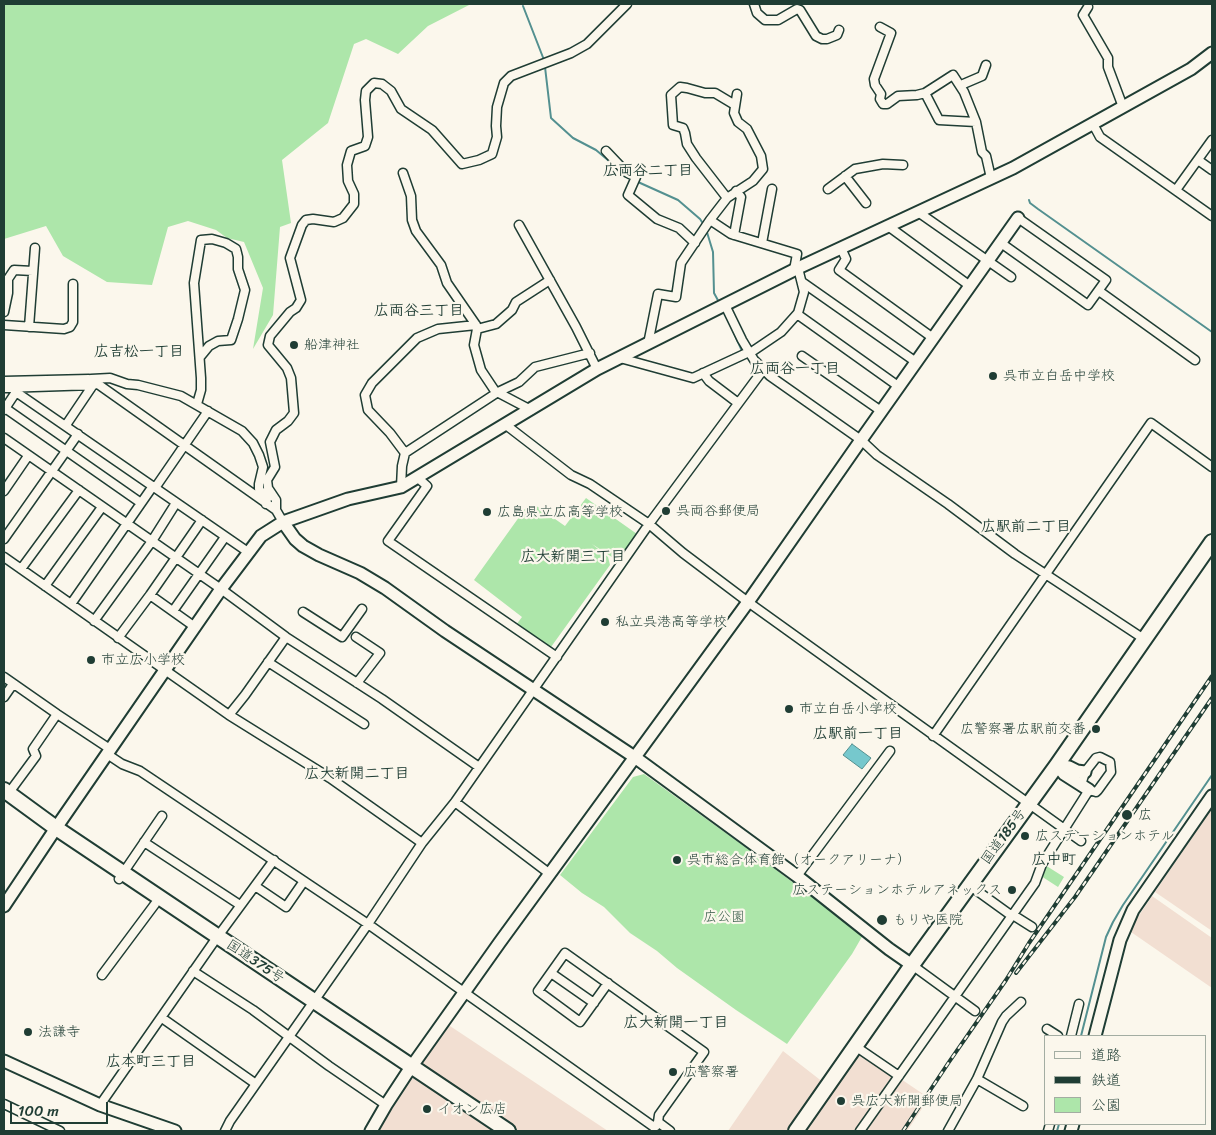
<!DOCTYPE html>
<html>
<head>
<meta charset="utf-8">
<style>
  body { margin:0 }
  #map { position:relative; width:1216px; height:1135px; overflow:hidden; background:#fbf7ec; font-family:Sriracha,"Klee One",sans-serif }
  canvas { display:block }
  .frame { position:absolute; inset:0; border:5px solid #1f3d34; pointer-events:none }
  .legend { position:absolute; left:1044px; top:1035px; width:162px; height:90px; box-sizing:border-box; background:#fbf7ec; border:1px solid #a3ada2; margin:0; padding:6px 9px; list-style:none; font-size:15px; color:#1f3d34 }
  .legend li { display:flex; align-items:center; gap:10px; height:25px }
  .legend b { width:25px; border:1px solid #a3ada2 }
  .scale { position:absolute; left:10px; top:1102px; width:98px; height:22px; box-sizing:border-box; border:2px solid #1f3d34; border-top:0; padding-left:6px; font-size:15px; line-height:18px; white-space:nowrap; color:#1f3d34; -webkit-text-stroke:4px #fbf7ec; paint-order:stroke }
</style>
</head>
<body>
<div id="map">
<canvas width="1216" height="1135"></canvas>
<div class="frame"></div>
<ul class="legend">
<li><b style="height:6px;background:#fbf7ec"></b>道路</li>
<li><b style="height:6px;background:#1f3d34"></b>鉄道</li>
<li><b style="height:14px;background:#ade6aa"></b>公園</li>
</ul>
<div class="scale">100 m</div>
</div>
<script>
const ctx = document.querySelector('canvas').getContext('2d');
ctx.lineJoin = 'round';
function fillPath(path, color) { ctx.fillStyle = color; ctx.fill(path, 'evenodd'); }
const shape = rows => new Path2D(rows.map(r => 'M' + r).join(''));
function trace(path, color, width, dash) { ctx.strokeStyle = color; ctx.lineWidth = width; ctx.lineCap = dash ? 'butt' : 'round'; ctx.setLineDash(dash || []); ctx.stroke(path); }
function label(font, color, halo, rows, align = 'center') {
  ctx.font = font + ' Sriracha,"Klee One",sans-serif'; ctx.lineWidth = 4.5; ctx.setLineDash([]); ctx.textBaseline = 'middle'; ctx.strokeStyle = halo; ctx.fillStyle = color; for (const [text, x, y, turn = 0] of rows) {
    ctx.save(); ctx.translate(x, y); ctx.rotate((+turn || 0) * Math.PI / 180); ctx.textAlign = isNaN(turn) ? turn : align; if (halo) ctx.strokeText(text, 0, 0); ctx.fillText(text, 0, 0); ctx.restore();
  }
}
fillPath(shape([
  [1212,808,1212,931,1155,892],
  [1152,896,1212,938,1212,988,1131,932,1136,920],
  [447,1024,608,1131,369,1131],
  [855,1048,929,1098,907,1131,728,1131,783,1051,828,1086]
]), '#f2dfd2');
fillPath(shape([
  [4,4,471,4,428,26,398,54,366,39,354,44,328,123,282,160,291,223,280,227,273,315,253,349,263,288,244,242,227,238,216,230,188,221,168,227,152,285,107,282,63,256,46,226,4,239],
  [586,498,637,534,618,561,592,544,608,557,610,565,551,647,516,625,522,617,474,580,527,506,531,509,535,505,565,526],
  [644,774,759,857,863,935,852,954,787,1044,736,1010,677,968,657,951,630,933,604,907,582,893,560,875,633,777],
  [1045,865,1064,877,1058,887,1041,876]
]), '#ade6aa');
const water = shape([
  [852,744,871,758,862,769,843,755,852,744]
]);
fillPath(water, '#76c8cd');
trace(water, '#539090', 1);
trace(shape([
  [523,6,544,60],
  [545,67,551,118,573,138,596,150,615,166],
  [638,182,678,200,700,219,704,225],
  [1029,200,1030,203,1038,209,1212,332],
  [706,229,713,252,714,293,720,304],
  [726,315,742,351],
  [1081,1036,1106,937,1113,922,1123,905,1212,775],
  [1057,1131,1059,1124]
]), '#539090', 2);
const street = shape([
  [754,4,757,13,765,20,778,20,797,9,800,10,816,36,822,39,827,39,837,35,839,30],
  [1088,7,1083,15,1108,58,1108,67,1123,107],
  [880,27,891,33,874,79,875,85,881,94,880,99,883,104,887,104,898,96,917,95,925,93,953,75,964,92,976,122,982,152,986,156,991,178],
  [961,85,982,76,986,65],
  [925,93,939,120,976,122],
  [1093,124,1100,137,1212,216],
  [606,151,626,172,636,177,628,195,657,219,679,228,695,243],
  [1198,160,1212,170],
  [403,173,411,196,412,220,416,231,441,265,447,283,476,325,477,329,474,345,481,370,495,391,531,410],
  [845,176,866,203],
  [828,189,855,169,883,164,903,165],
  [1176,190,1212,140],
  [727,198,696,158,687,144,685,133,683,128,673,125,671,95,680,87,687,88,705,93,715,93,735,105],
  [918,212,1011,277],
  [710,220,731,234,797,254,794,270],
  [519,225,576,327,597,369],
  [888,226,970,286],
  [734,235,741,197,736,191],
  [762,243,772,189],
  [1001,243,1088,305,1106,280,1018,218],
  [841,248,846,259,839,270,933,338],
  [802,282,916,362],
  [1099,291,1195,360],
  [725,305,742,340,754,360,770,376,861,440,877,455,948,504,1015,554,1144,639],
  [4,312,8,293,8,279,14,270,33,271],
  [797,314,898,386],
  [4,325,64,329,70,327,73,322,73,284],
  [29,327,35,248],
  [477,329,496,324,512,310,516,302,550,280],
  [648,344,658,294,676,297,681,263,710,220,727,198,753,181,763,169,761,156,747,129,738,122,734,113,737,94],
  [750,353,781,332,798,313,804,292,798,268],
  [802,356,881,411],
  [620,358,693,378,749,352],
  [703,373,709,381,738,403],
  [91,379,110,378,127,384,138,385,181,396,242,431,253,443,259,455,263,467,259,484,259,489,267,499,266,504],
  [4,381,89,379,95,382,276,510,283,522],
  [4,388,94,385],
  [16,392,248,552],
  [197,404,201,390,201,378,194,283,201,240,212,239,226,243,236,249,238,257,238,269,245,290,238,319,231,340,218,341,209,346,200,357],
  [5,408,141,503],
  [4,410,18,389],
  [66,425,95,382],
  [506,425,571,475,590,484,649,524,683,553,748,602,1081,841],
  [4,438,221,589,286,637,382,699,479,767],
  [405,453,498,392,519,382,535,367,590,353],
  [418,478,427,486,388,541,557,657],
  [401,487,402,466,405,453,390,433,368,410,365,395,372,383,417,338,438,329,476,325],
  [155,488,208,411],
  [4,491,28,456],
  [276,510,276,500,268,488,267,480,275,467,270,442,276,430,288,421,294,413,291,378,287,368,268,345,270,336,290,312,296,308,301,300,290,258,302,225,306,220,313,219,334,222,343,218,354,204,354,194,348,181,347,165,351,151,365,146,368,137,365,100,366,91,374,83,382,84,391,91,401,109,432,130,462,164,479,160,492,154,497,137,496,126,497,107,504,83,511,76,571,53,587,44,627,4],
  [4,539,78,434],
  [4,557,229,715,330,778,422,843],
  [21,569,79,490],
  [45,586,102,507],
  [150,595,195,627],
  [71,604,153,486],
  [173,611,225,537],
  [303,612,342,637,362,609],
  [94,621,152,541,176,503],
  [356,637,380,653,357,683],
  [118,638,150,595,202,520],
  [268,662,364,724],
  [4,677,57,714,110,749],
  [4,697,13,684],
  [229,715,245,695,286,637],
  [933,736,1151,423,1212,467],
  [107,754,122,764,140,771,368,924,654,1127],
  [8,794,36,756,33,749,57,714],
  [455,802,550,874],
  [144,842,240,905],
  [797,876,890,751],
  [119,879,162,816],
  [969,885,1012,916],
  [255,886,286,907,304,881],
  [1013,915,1032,927],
  [912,965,975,1011],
  [193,971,253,1010,329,1066,386,1105],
  [551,973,594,1003],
  [102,975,155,904],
  [608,983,580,1022,538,991,565,953,704,1052,659,1115,658,1122],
  [162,1018,256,1084],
  [1047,1029,1058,1036],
  [1071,1036,1079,1004],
  [855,1046,899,1076],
  [977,1079,1023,1106],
  [4,1104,60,1131],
  [100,1105,213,943,274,860],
  [656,1126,658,1122,670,1131],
  [225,1131,230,1121,368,924,422,843,455,802,649,524,763,370],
  [860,1131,1035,883,1042,864,1089,790,1096,792,1098,790,1111,772,1110,762,1100,757,1096,758,1085,772,1081,785],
  [948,1131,977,1079,1002,1022,1006,1016,1021,1002],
  [1048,1131,1050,1124]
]);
const secondary = shape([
  [283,522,295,539,303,546,319,555,360,573,385,588,445,631,636,758,797,876,889,949,912,965],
  [1057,765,1064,774,1089,790],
  [1057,765,1069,767,1077,771,1085,772],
  [4,906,56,828,165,670,221,589,261,536,283,522,348,499,401,487,597,369,798,268,1013,168,1191,69,1212,53],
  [1095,1036,1120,940,1133,910,1212,796],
  [4,1061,100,1105,175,1131],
  [371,1131,386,1105,407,1073,500,942,748,602,861,440,1018,218],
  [1071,1131,1073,1124]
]);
const highway = shape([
  [4,790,56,828,508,1131],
  [796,1131,912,965,1057,765,1212,542]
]);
trace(street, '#1f3d34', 11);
trace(secondary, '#1f3d34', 15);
trace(highway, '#1f3d34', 18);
trace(street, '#fbf7ec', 8);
trace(secondary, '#fbf7ec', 11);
trace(highway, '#fbf7ec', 14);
const rail = shape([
  [1016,973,1075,897,1212,698],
  [903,1131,949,1062,1006,980,1029,943,1212,676]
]);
trace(rail, '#1f3d34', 4);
trace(rail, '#fbf7ec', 2, [5.5]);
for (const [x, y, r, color] of [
  [294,345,5,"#1f3d34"],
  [993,376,5,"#1f3d34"],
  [666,511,5,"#1f3d34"],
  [487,512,5,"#1f3d34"],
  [605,622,5,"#1f3d34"],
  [91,660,5,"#1f3d34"],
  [789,709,5,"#1f3d34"],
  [1096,729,5,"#1f3d34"],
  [1127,815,6,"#1f3d34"],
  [1025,836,5,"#1f3d34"],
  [677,860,5,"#1f3d34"],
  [1012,890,5,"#1f3d34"],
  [882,920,6,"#1f3d34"],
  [28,1032,5,"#1f3d34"],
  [673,1072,5,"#1f3d34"],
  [841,1101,5,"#1f3d34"],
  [427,1109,5,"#1f3d34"]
]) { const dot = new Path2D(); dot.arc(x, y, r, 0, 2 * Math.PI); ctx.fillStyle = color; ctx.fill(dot); trace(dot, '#fbf7ec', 2); }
label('14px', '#1f3d34', '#fbf7ec', [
  ["船津神社",304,345],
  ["呉市立白岳中学校",1003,376],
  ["呉両谷郵便局",676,511],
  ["広島県立広高等学校",497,512],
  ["私立呉港高等学校",615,622],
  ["市立広小学校",101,660],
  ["市立白岳小学校",799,709],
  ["広警察署広駅前交番",1086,729,"right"],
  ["広",1138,815],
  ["広ステーションホテル",1035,836],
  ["呉市総合体育館（オークアリーナ）",687,860],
  ["広ステーションホテルアネックス",1002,890,"right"],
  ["もりや医院",893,920],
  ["法謙寺",38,1032],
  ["広警察署",683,1072],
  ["呉広大新開郵便局",851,1101],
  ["イオン広店",437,1109]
], 'left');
label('14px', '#1f3d34', '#fbf7ec', [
  ["国道185号",1004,837,-54],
  ["国道375号",255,962,34]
]);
label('14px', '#3b5f4c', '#fbf7ec', [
  ["広公園",724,917]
]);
label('bold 15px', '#1f3d34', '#fbf7ec', [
  ["広両谷二丁目",648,171],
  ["広両谷三丁目",419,311],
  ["広吉松一丁目",139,352],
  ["広両谷一丁目",795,369],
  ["広駅前二丁目",1026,527],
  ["広大新開三丁目",573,557],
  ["広駅前一丁目",858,734],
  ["広大新開二丁目",357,774],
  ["広中町",1054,860],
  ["広大新開一丁目",676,1023],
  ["広本町三丁目",151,1062]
]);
</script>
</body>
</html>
